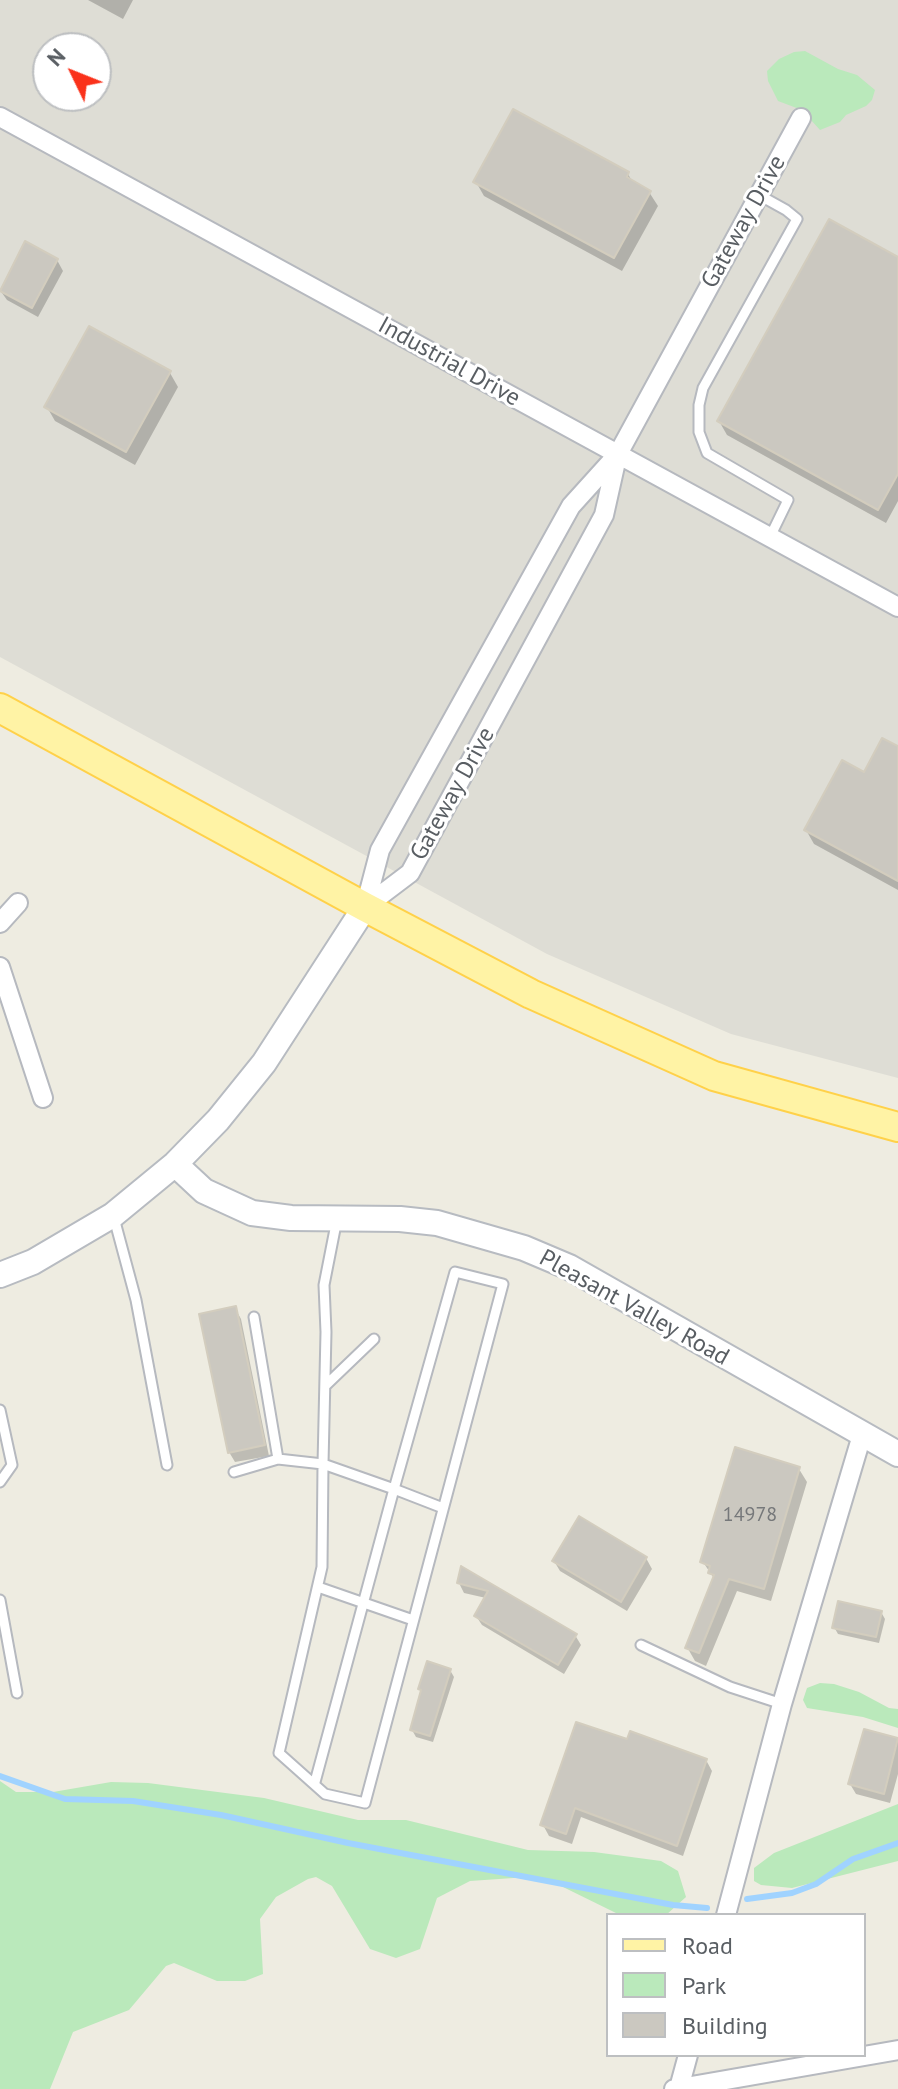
<!DOCTYPE html>
<html>
<head>
<meta charset="utf-8">
<style>
  body { margin:0 }
  #map { position:relative; width:898px; height:2089px; overflow:hidden; background:#eeece1; font-family:"PT Sans",sans-serif }
  canvas { display:block }
  .legend { position:absolute; left:606px; top:1913px; width:260px; height:144px; box-sizing:border-box; background:#fff; border:2px solid #bdbfc1; margin:0; padding:10px 14px; list-style:none; font-size:24px; color:#595e63 }
  .legend li { display:flex; align-items:center; gap:16px; height:40px }
  .legend b { width:40px; border:2px solid #bdbfc1 }
  .north { position:absolute; left:32px; top:32px; width:80px; height:80px; box-sizing:border-box; background:#fff; border:2px solid #bdbfc1; border-radius:50%; rotate:313deg; font-size:22px; font-weight:700; line-height:32px; text-align:center; color:#595e63 }
  .north::after { content:''; display:block; margin:auto; width:28px; height:36px; background:#fa321b; clip-path:polygon(50% 0,100% 100%,50% 72%,0 100%) }
</style>
</head>
<body>
<div id="map">
<canvas width="898" height="2089"></canvas>
<ul class="legend">
<li><b style="height:10px;background:#fff3a5"></b>Road</li>
<li><b style="height:22px;background:#bae9bb"></b>Park</li>
<li><b style="height:22px;background:#cbc8c0"></b>Building</li>
</ul>
<div class="north">N</div>
</div>
<script>
const ctx = document.querySelector('canvas').getContext('2d');
ctx.lineJoin = 'round';
function fillPath(path, color) { ctx.fillStyle = color; ctx.fill(path, 'evenodd'); }
const shape = rows => new Path2D(rows.map(r => 'M' + r).join(''));
function trace(path, color, width, dash) { ctx.strokeStyle = color; ctx.lineWidth = width; ctx.lineCap = dash ? 'butt' : 'round'; ctx.setLineDash(dash || []); ctx.stroke(path); }
function label(font, color, halo, rows, align = 'center') {
  ctx.font = font + ' "PT Sans",sans-serif'; ctx.lineWidth = 6; ctx.setLineDash([]); ctx.textBaseline = 'middle'; ctx.strokeStyle = halo; ctx.fillStyle = color; for (const [text, x, y, turn = 0] of rows) {
    ctx.save(); ctx.translate(x, y); ctx.rotate((+turn || 0) * Math.PI / 180); ctx.textAlign = isNaN(turn) ? turn : align; if (halo) ctx.strokeText(text, 0, 0); ctx.fillText(text, 0, 0); ctx.restore();
  }
}
fillPath(shape([
  [0,0,898,0,898,1078,731,1034,547,954,0,657],
  [48,48,96,48,96,96,48,96]
]), '#deddd5');
fillPath(shape([
  [805,51,838,69,857,75,875,90,872,100,866,106,846,115,840,122,820,130,802,110,778,101,768,81,767,71,779,59,794,52],
  [820,1683,834,1684,859,1692,889,1708,898,1709,898,1728,863,1717,807,1708,803,1700,807,1688],
  [0,1781,16,1792,53,1792,111,1782,148,1783,264,1798,358,1820,406,1820,528,1850,594,1852,661,1861,678,1871,686,1897,666,1915,627,1915,618,1914,561,1886,528,1877,470,1881,437,1898,420,1949,396,1958,370,1949,332,1886,316,1877,308,1879,276,1897,260,1919,263,1974,245,1981,217,1981,174,1963,166,1966,129,2010,73,2032,50,2089,0,2089],
  [898,1804,898,1861,792,1888,761,1885,754,1881,754,1868,774,1853]
]), '#bae9bb');
fillPath(shape([
  [88,0,133,0,123,19],
  [628,174,633,183,649,192,658,206,622,271,484,196,476,182],
  [26,243,57,260,63,271,38,317,7,300,0,290],
  [898,259,898,501,886,523,727,435,719,421],
  [170,373,178,387,135,465,55,421,47,407],
  [898,749,898,890,814,844,806,830,864,775],
  [235,1308,241,1319,269,1456,235,1462,229,1452],
  [799,1469,807,1482,771,1601,737,1591,706,1666,695,1661,687,1647,715,1580,703,1562],
  [646,1558,652,1569,627,1611,560,1571,554,1561],
  [462,1569,575,1635,581,1645,564,1674,482,1625,476,1616,486,1598,464,1593,459,1583],
  [881,1612,885,1619,879,1643,838,1634,834,1627],
  [450,1670,454,1677,433,1742,416,1737,412,1730,422,1694,420,1689],
  [865,1731,898,1740,898,1774,890,1803,856,1794,850,1784],
  [628,1742,706,1760,712,1771,683,1856,581,1817,572,1844,549,1836,543,1825]
]), '#0003');
trace(shape([
  [0,1776,65,1799,133,1801,221,1815,348,1843,673,1905,707,1908],
  [747,1899,792,1893,816,1884,853,1859,898,1843]
]), '#a0d3ff', 6);
const building = shape([
  [513,109,629,172,627,177,651,191,614,258,473,182,513,109],
  [829,219,898,257,898,474,878,510,717,421,829,219],
  [25,241,58,259,32,308,0,291,25,241],
  [89,326,171,371,126,452,44,407,89,326],
  [882,738,898,746,898,881,804,830,842,760,864,772,882,738],
  [236,1306,265,1445,228,1453,199,1314,236,1306],
  [735,1447,800,1467,764,1589,729,1579,699,1653,685,1648,714,1575,708,1573,710,1566,700,1562,735,1447],
  [579,1516,647,1557,621,1602,552,1561,579,1516],
  [461,1566,577,1634,558,1665,474,1616,488,1591,457,1583,461,1566],
  [838,1601,882,1611,876,1637,832,1628,838,1601],
  [427,1661,451,1669,430,1736,410,1730,421,1690,418,1689,427,1661],
  [576,1722,627,1739,630,1731,707,1759,677,1846,575,1808,566,1834,540,1825,576,1722],
  [864,1729,898,1738,884,1794,848,1784,864,1729]
]);
fillPath(building, '#cbc8c0');
trace(building, '#d3cdbe', 2);
const lane = shape([
  [759,195,786,210,797,219,703,388,699,405,699,432,707,453,788,500,770,537],
  [114,1218,136,1300,167,1465],
  [254,1317,278,1459],
  [325,1386,374,1339],
  [0,1410,12,1465,0,1482],
  [234,1472,278,1459,323,1464,394,1489,455,1272,503,1284,365,1803,325,1794,279,1753,322,1567,323,1464,326,1332,324,1285,337,1219],
  [318,1587,413,1620],
  [0,1600,17,1693],
  [641,1645,730,1687,782,1704],
  [315,1782,394,1489,443,1508]
]);
const street = shape([
  [0,117,898,607],
  [365,907,380,850,571,506,618,454,801,118],
  [365,907,410,873,604,515,617,457],
  [0,923,18,903],
  [0,967,43,1098],
  [726,1915,782,1704,862,1435],
  [679,2088,688,2055],
  [674,2089,898,2050]
]);
const secondary = shape([
  [175,1164,204,1191,252,1213,291,1218,400,1219,437,1223,524,1248,569,1267,898,1454],
  [0,1275,33,1262,113,1215,175,1164,218,1120,264,1063,365,907]
]);
const primary = shape([
  [0,708,365,907,531,994,714,1076,898,1127]
]);
trace(lane, '#b6b9bf', 13);
trace(street, '#b6b9bf', 22);
trace(secondary, '#b7bbc1', 28);
trace(primary, '#ffd149', 32);
trace(lane, '#fff', 9);
trace(street, '#fff', 18);
trace(secondary, '#fff', 24);
trace(primary, '#fff3a5', 28);
label('20px', '#76787a', null, [
  ["14978",750,1515]
]);
label('24px', '#595e63', '#fff', [
  ["Gateway Drive",744,222,-61],
  ["Industrial Drive",449,362,29],
  ["Gateway Drive",453,794,-61],
  ["Pleasant Valley Road",634,1308,29]
]);
</script>
</body>
</html>
